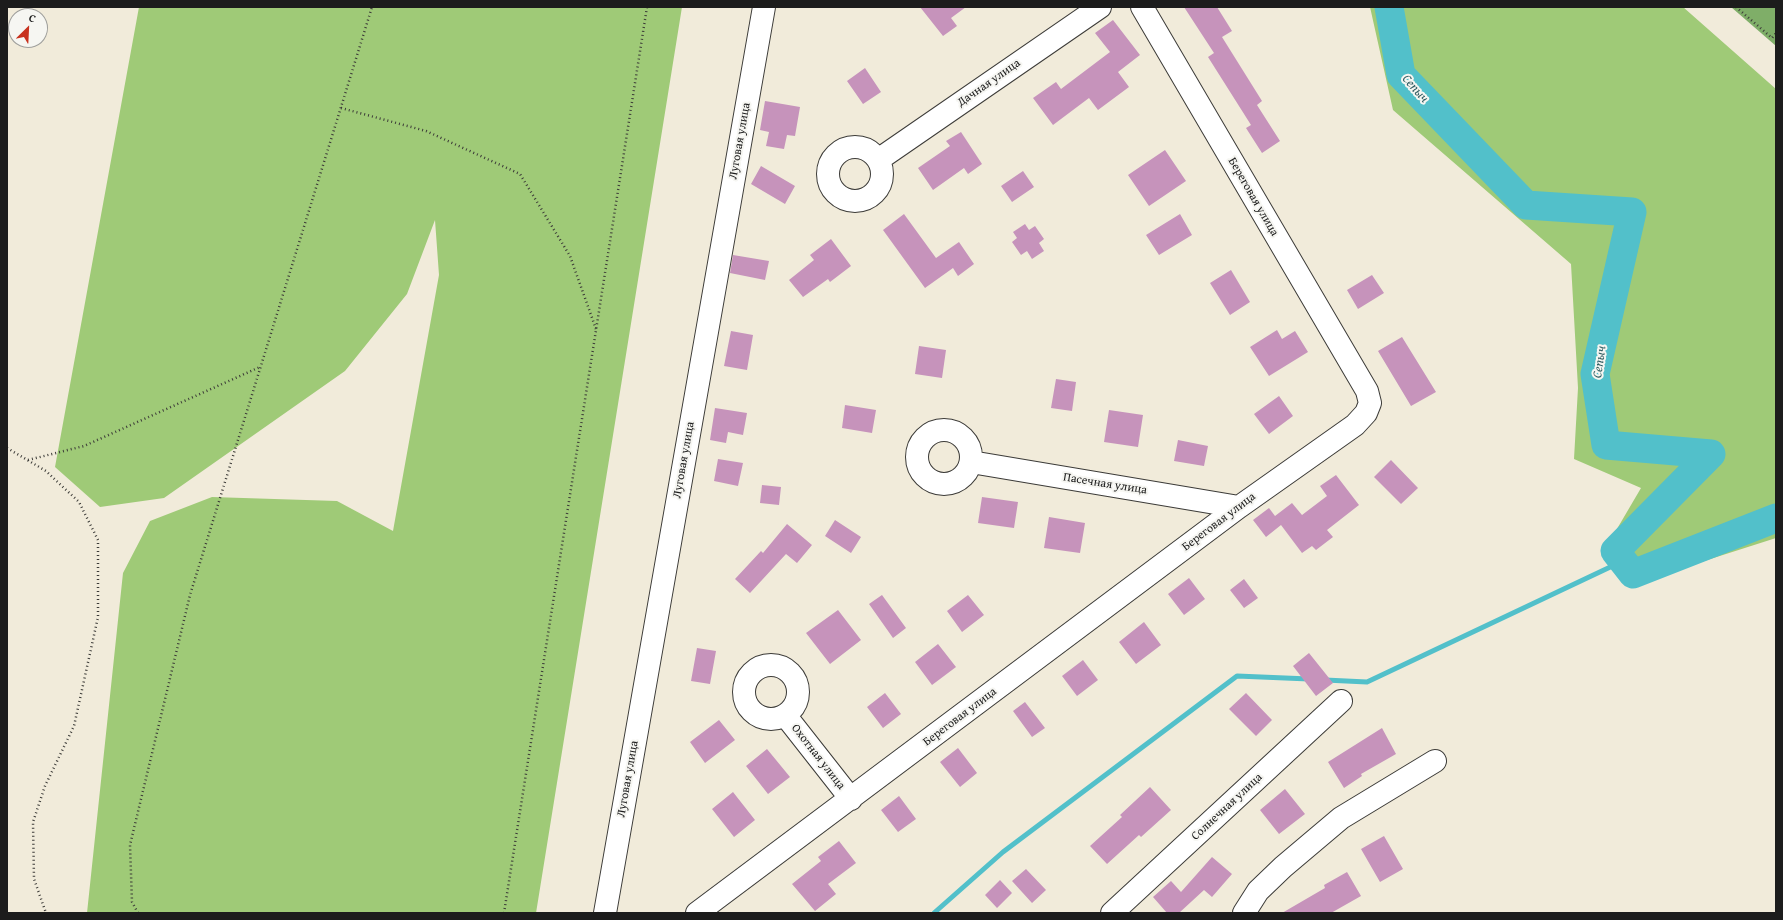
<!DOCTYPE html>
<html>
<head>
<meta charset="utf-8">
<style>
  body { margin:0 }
  #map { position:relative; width:1783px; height:920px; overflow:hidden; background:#f1ebda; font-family:"Gentium Book Plus",serif }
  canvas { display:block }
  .frame { position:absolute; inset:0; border:8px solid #1c1c1c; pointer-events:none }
  .north { position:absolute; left:8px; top:8px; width:40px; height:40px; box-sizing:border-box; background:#f6f6f2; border:1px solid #9f9f9c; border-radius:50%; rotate:24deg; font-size:11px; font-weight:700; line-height:16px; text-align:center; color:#1c1c1c }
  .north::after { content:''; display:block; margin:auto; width:14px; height:18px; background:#c8321e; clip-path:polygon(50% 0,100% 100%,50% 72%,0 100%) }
</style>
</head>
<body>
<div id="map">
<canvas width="1783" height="920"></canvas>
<div class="frame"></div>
<div class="north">С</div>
</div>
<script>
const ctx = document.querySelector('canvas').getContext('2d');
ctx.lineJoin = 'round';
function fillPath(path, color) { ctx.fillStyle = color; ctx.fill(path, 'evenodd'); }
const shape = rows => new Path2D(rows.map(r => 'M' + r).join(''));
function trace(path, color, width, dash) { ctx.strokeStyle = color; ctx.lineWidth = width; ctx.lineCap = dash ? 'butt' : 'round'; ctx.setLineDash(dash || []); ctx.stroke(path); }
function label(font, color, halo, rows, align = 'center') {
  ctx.font = font + ' "Gentium Book Plus",serif'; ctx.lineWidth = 4; ctx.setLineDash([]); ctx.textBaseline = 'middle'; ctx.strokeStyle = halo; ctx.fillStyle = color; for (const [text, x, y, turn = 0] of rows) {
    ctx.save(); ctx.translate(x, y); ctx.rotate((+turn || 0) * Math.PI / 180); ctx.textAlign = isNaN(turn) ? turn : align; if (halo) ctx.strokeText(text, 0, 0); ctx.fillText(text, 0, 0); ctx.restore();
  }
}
fillPath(shape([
  [139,7,682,7,536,913,87,913,123,573,150,521,212,497,337,501,393,531,439,275,435,220,407,294,345,371,164,498,100,507,55,467],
  [1370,7,1683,7,1776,89,1776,538,1626,586,1604,551,1641,488,1574,459,1578,388,1571,264,1393,110]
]), '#9fca77');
fillPath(shape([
  [1731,7,1776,7,1776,46]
]), '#7fae68');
trace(shape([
  [1325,680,1367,682,1623,561],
  [934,913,1003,852,1237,676,1309,679]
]), '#52c0ca', 5);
trace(shape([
  [1389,7,1401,75,1526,205,1632,212,1595,374,1606,445,1711,454,1615,551,1633,574,1776,518]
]), '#52c0ca', 29);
fillPath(shape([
  [920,7,966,7,951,18,957,26,943,36],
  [1184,7,1217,7,1232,31,1222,37,1262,101,1257,105,1280,141,1262,153,1246,128,1251,125,1208,57,1214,53],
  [1113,20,1140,55,1118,72,1129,87,1098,110,1089,98,1053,125,1033,98,1056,82,1061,89,1110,52,1095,33],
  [865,68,881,92,863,104,847,81],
  [765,101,800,107,795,136,787,135,784,149,766,146,769,132,760,130],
  [961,132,982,164,968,174,964,168,933,190,918,168,950,146,946,141],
  [1165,150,1186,181,1149,206,1128,175],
  [761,166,795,186,785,204,751,184],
  [1023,171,1034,187,1012,202,1001,186],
  [904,214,936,258,959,242,974,264,958,276,953,268,925,288,883,230],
  [1180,214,1192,235,1159,255,1146,235],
  [1025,224,1029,230,1035,226,1044,239,1039,243,1044,251,1032,259,1027,251,1021,255,1012,242,1017,238,1013,232],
  [831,239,851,266,830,282,828,279,803,297,789,280,814,260,810,255],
  [733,255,769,261,765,280,730,273],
  [1231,270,1250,302,1230,315,1210,283],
  [1372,275,1384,293,1358,309,1347,290],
  [1277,330,1282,339,1295,331,1308,352,1269,376,1250,347],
  [731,331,753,335,747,370,724,366],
  [1402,337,1436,392,1411,406,1378,351],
  [919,346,946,350,942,378,915,374],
  [1056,379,1076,382,1072,411,1051,408],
  [1279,396,1293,416,1269,434,1254,414],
  [845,405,876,410,872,433,842,428],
  [715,408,747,413,743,435,728,432,726,443,710,440],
  [1109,410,1143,415,1138,447,1104,442],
  [1178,440,1208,446,1204,466,1174,461],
  [718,459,743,463,738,486,714,481],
  [1391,460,1418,488,1401,504,1374,477],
  [1336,475,1359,505,1327,530,1333,537,1316,550,1312,546,1302,553,1281,525,1266,537,1253,520,1269,508,1275,516,1292,503,1302,515,1327,496,1320,486],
  [762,485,781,487,779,505,760,503],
  [982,497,1018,502,1014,528,978,523],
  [1049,517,1085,523,1080,553,1044,548],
  [835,520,861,537,851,553,825,536],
  [787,524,812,545,797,563,786,554,750,593,735,579,761,551,763,553],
  [1189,578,1205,599,1184,615,1168,594],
  [1244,579,1258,598,1244,608,1230,590],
  [882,595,906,628,893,638,869,604],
  [968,595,984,615,962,632,947,611],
  [838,610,861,640,830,664,806,633],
  [1144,622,1161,645,1136,664,1119,642],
  [938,644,956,667,932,685,915,662],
  [697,648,716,651,710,684,691,681],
  [1309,653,1333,683,1316,696,1293,666],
  [1083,660,1098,680,1077,696,1062,676],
  [885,693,901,714,883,728,867,707],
  [1246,693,1272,720,1256,736,1229,709],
  [1025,702,1045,728,1032,737,1013,711],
  [719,720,735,740,705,763,690,742],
  [1382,728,1396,754,1361,774,1362,776,1344,788,1328,762],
  [958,748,977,773,960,787,940,762],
  [767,749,790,777,768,794,746,766],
  [1150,787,1171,810,1141,837,1139,835,1107,864,1090,846,1122,817,1120,815],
  [1285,789,1305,814,1279,834,1260,810],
  [733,792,755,820,734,837,712,809],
  [899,796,916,819,898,832,881,810],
  [1384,836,1403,869,1380,882,1361,849],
  [839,841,856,863,828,884,836,894,815,911,792,884,821,861,818,857],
  [1212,857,1232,874,1212,897,1204,890,1179,913,1167,913,1153,897,1171,881,1181,892],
  [1026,869,1046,890,1032,903,1012,881],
  [1347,872,1361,896,1331,913,1282,913,1325,888,1324,885],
  [1000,880,1012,893,997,908,985,895]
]), '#c693bb');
const minor = shape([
  '828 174a27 27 0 1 1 54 0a27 27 0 1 1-54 0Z',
  [878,160,1100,7],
  '917 457a27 27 0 1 1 54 0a27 27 0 1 1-54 0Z',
  [971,462,1239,507],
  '744 692a27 27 0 1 1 54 0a27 27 0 1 1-54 0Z',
  [785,715,851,799],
  [605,913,764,7],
  [697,913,1239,507,1355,425,1366,413,1370,403,1367,391,1142,7],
  [1112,913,1341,701],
  [1244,913,1258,891,1283,867,1341,818,1435,761]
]);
trace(minor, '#3c3b38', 24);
trace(shape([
  [1736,7,1772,38,1776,33],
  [341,108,426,131,520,174,570,256,596,329],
  [7,448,46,471,79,502,98,540,98,617,74,726,45,786,33,822,34,879,46,913],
  [28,460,84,446,260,367],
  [138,913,132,902,130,845,190,595,372,7],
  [504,913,647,7]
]), '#3c3b38', 2.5, [1, 3]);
trace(minor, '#fff', 22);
label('12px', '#1c1c1c', '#f6f6f2', [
  ["Дачная улица",989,83,-35],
  ["Луговая улица",740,141,-80],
  ["Береговая улица",1253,197,60],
  ["Луговая улица",684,460,-80],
  ["Пасечная улица",1105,484,9],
  ["Береговая улица",1219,522,-37],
  ["Береговая улица",960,717,-37],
  ["Охотная улица",818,757,52],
  ["Луговая улица",628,779,-80],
  ["Солнечная улица",1227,807,-43]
]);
label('italic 13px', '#325e62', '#f6f6f2', [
  ["Сепыч",1415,89,48],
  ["Сепыч",1600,362,-82]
]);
</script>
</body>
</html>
